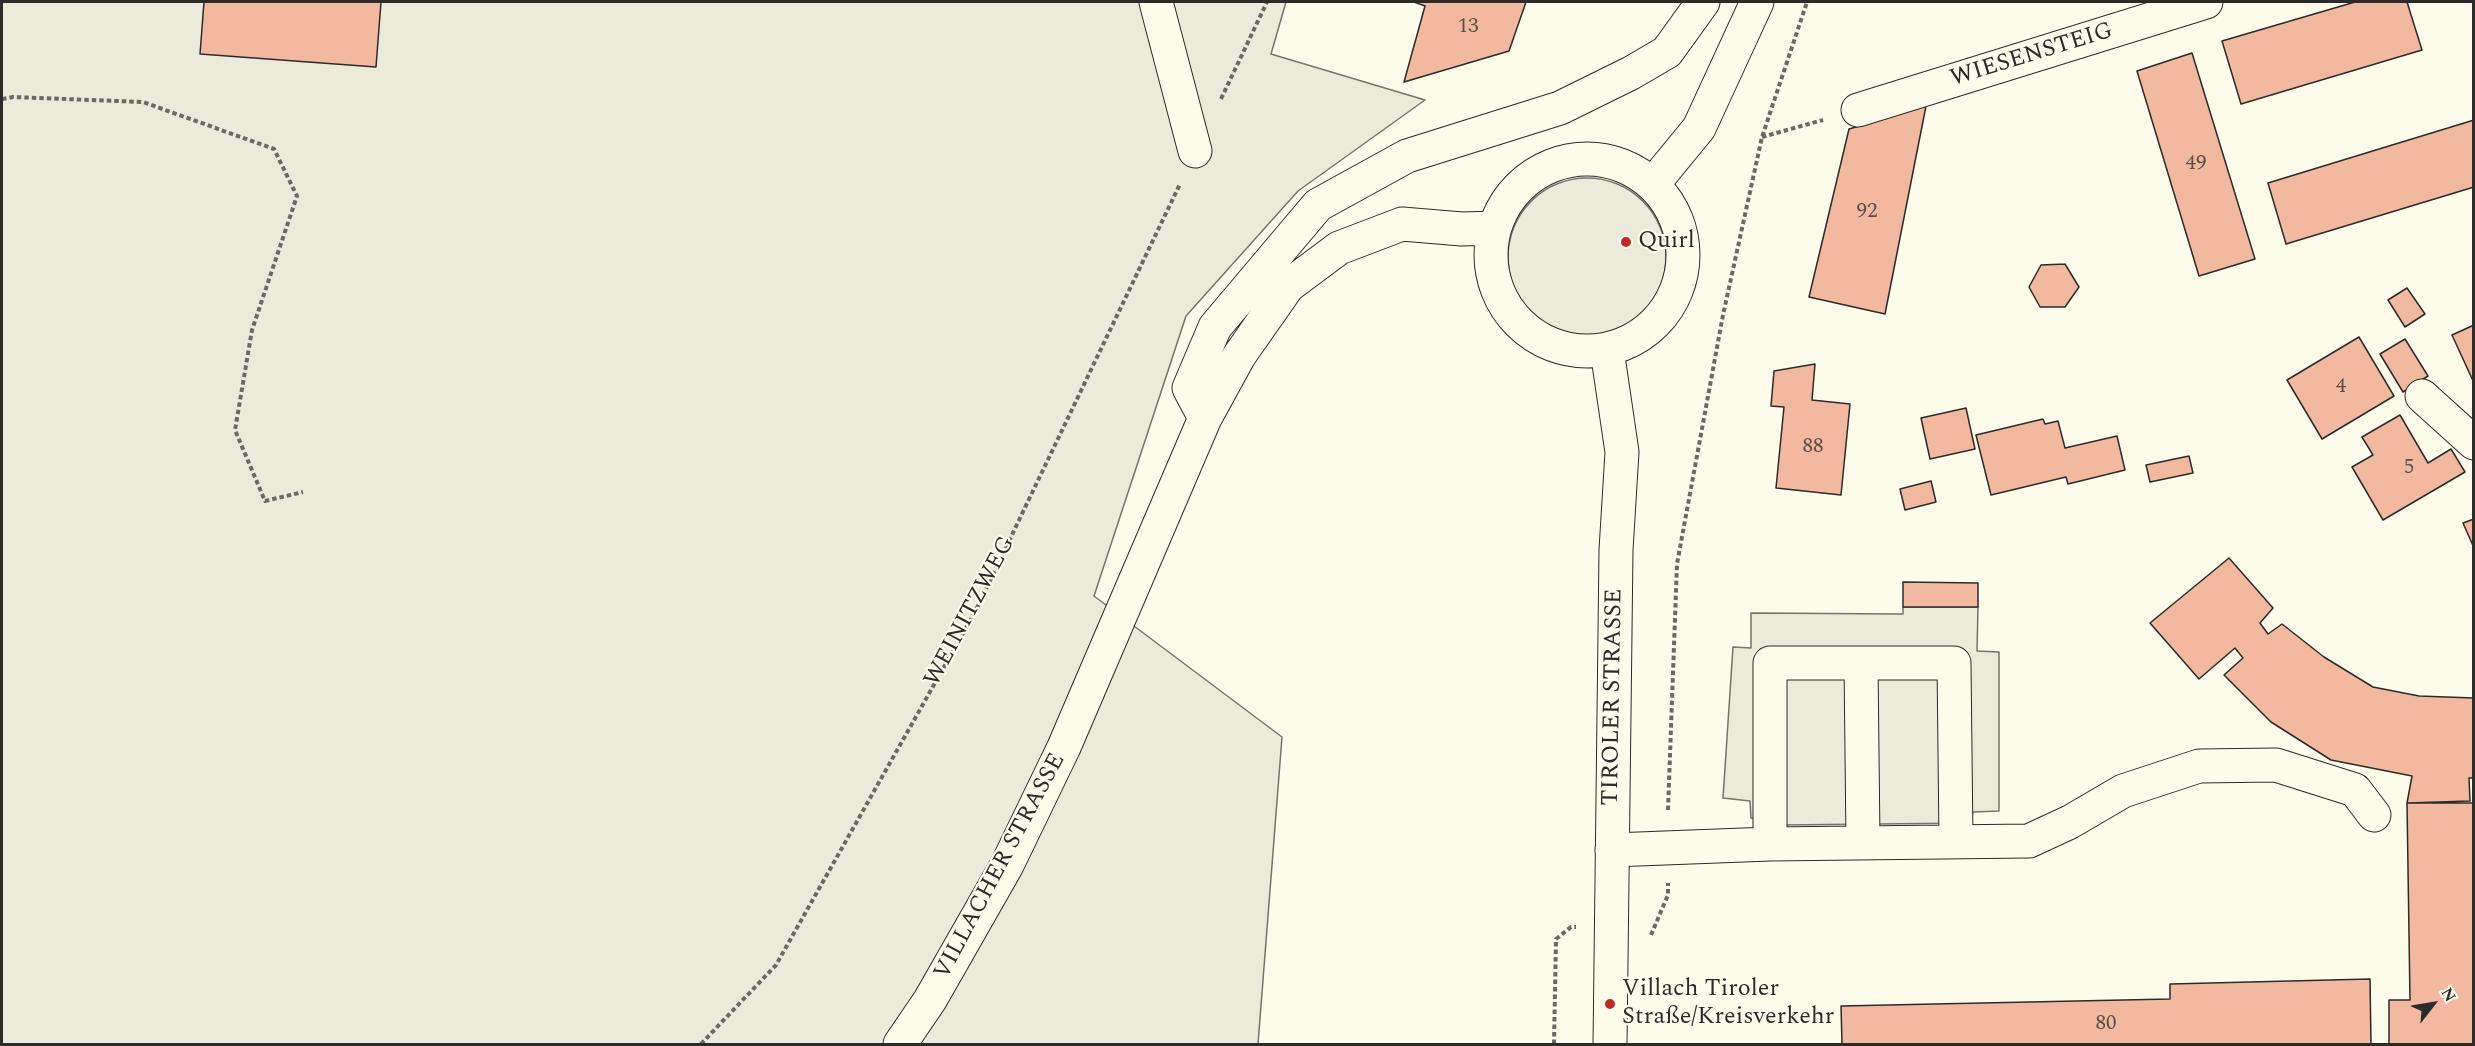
<!DOCTYPE html>
<html>
<head>
<meta charset="utf-8">
<style>
  body { margin:0 }
  #map { position:relative; width:2475px; height:1046px; overflow:hidden; background:#fdfbea; font-family:Spectral,serif }
  canvas { display:block }
  .frame { position:absolute; inset:0; border:3px solid #2b2b2b; pointer-events:none }
  .north { position:absolute; left:2403px; top:974px; width:60px; height:60px; -webkit-text-stroke:4px #fdfbea; paint-order:stroke; rotate:59deg; font-size:16px; font-weight:700; line-height:24px; text-align:center; color:#2b2b2b }
  .north::after { content:''; display:block; margin:auto; width:21px; height:27px; background:#2b2b2b; clip-path:polygon(50% 0,100% 100%,50% 72%,0 100%) }
</style>
</head>
<body>
<div id="map">
<canvas width="2475" height="1046"></canvas>
<div class="frame"></div>
<div class="north">N</div>
</div>
<script>
const ctx = document.querySelector('canvas').getContext('2d');
ctx.lineJoin = 'round';
function fillPath(path, color) { ctx.fillStyle = color; ctx.fill(path, 'evenodd'); }
const shape = rows => new Path2D(rows.map(r => 'M' + r).join(''));
function trace(path, color, width, dash) { ctx.strokeStyle = color; ctx.lineWidth = width; ctx.lineCap = dash ? 'butt' : 'round'; ctx.setLineDash(dash || []); ctx.stroke(path); }
function label(font, color, halo, rows, align = 'center') {
  ctx.font = font + ' Spectral,serif'; ctx.lineWidth = 4.5; ctx.setLineDash([]); ctx.textBaseline = 'middle'; ctx.strokeStyle = halo; ctx.fillStyle = color; for (const [text, x, y, turn = 0] of rows) {
    ctx.save(); ctx.translate(x, y); ctx.rotate((+turn || 0) * Math.PI / 180); ctx.textAlign = isNaN(turn) ? turn : align; if (halo) ctx.strokeText(text, 0, 0); ctx.fillText(text, 0, 0); ctx.restore();
  }
}
const green = shape([
  [2,2,1286,2,1271,54,1425,100,1298,191,1186,316,1094,596,1282,737,1258,1044,2,1044,2,2],
  '1508 257a79 79 0 1 1 158 0a79 79 0 1 1-158 0Z'
]);
fillPath(green, '#ecebdb');
trace(green, '#74746e', 1.5);
const parking = shape([
  [1903,607,1978,607,1977,651,1999,652,1999,811,1973,812,1971,823,1781,825,1751,818,1750,801,1723,798,1733,647,1751,648,1751,613,1903,614,1903,607]
]);
fillPath(parking, '#eceadb');
trace(parking, '#74746e', 1.5);
const building = shape([
  [204,2,381,2,376,67,200,54,204,2],
  [1414,2,1526,2,1509,51,1404,82,1425,6,1414,2],
  [2355,2,2407,2,2422,50,2241,104,2222,41,2355,2],
  [2192,53,2255,259,2199,276,2137,71,2192,53],
  [1926,106,1885,314,1809,297,1849,129,1926,106],
  [2474,120,2474,187,2286,244,2268,183,2474,120],
  [2065,264,2079,287,2065,307,2040,307,2029,287,2041,265,2065,264],
  [2407,288,2425,314,2405,327,2388,300,2407,288],
  [2474,325,2474,383,2452,335,2474,325],
  [2359,337,2394,396,2322,439,2287,380,2359,337],
  [2405,339,2428,376,2403,392,2380,354,2405,339],
  [1815,364,1812,400,1850,404,1841,495,1776,488,1784,407,1771,406,1774,371,1815,364],
  [1966,408,1975,449,1930,459,1921,418,1966,408],
  [2400,415,2428,463,2451,449,2465,472,2383,520,2352,467,2373,455,2362,437,2400,415],
  [2043,419,2045,424,2058,421,2065,448,2117,436,2125,470,2068,484,2066,477,1991,495,1976,435,2043,419],
  [2189,456,2193,473,2150,482,2146,465,2189,456],
  [1931,481,1936,502,1905,510,1900,489,1931,481],
  [2474,519,2474,548,2463,523,2474,519],
  [2229,558,2273,608,2260,623,2268,634,2282,624,2324,657,2373,687,2419,696,2474,698,2474,778,2469,778,2470,801,2407,803,2412,776,2331,760,2271,722,2224,675,2243,658,2235,648,2199,679,2150,623,2229,558],
  [1903,582,1978,583,1978,607,1903,607,1903,582],
  [2407,803,2474,803,2474,1044,2389,1044,2389,1000,2410,1000,2407,803],
  [2370,979,2371,1044,1842,1044,1841,1006,2170,999,2170,984,2370,979]
]);
fillPath(building, '#f2b8a0');
trace(building, '#2b2b2b', 1.5);
const minor = shape([
  [1156,2,1195,151],
  [1858,110,2206,2],
  [2422,396,2474,443],
  [1861,663,1863,842],
  [1770,844,1770,663,1954,663,1956,841],
  [1612,850,1770,844,2029,841,2070,822,2123,791,2199,766,2276,765,2355,790,2374,815]
]);
const major = shape([
  '1491 255a96 96 0 1 1 192 0a96 96 0 1 1-192 0Z',
  [1653,184,1699,128,1757,2],
  [1607,350,1622,452,1616,550,1610,1044],
  [1205,418,1189,388,1215,327,1318,205,1407,156,1560,108,1631,73,1667,52,1703,2],
  [900,1044,930,1000,1007,865,1064,747,1205,418,1239,356,1288,286,1339,248,1402,224,1462,229,1493,228]
]);
trace(minor, '#2b2b2b', 35);
trace(major, '#2b2b2b', 35);
trace(shape([
  [2,99,13,97,143,102,274,149,297,196,252,330,235,430,265,501,303,492],
  [1221,99,1267,2],
  [1762,137,1823,120],
  [1668,810,1677,564,1723,315,1762,137,1807,2],
  [1651,935,1668,895,1668,883],
  [701,1044,776,965,975,612,1180,184],
  [1554,1044,1556,939,1571,927,1576,927]
]), '#6a6964', 4, [4.5, 3]);
trace(minor, '#fdfbea', 33);
trace(major, '#fdfbea', 33);
for (const [x, y, r, color] of [
  [1626,242,6,"#c62828"],
  [1610,1004,6,"#c62828"]
]) { const dot = new Path2D(); dot.arc(x, y, r, 0, 2 * Math.PI); ctx.fillStyle = color; ctx.fill(dot); trace(dot, '#fdfbea', 2); }
label('21px', '#5d4e48', null, [
  ["13",1468,28],
  ["49",2196,165],
  ["92",1867,213],
  ["4",2341,388],
  ["88",1813,448],
  ["5",2409,469],
  ["80",2106,1025]
]);
label('24px', '#2b2b2b', '#fdfbea', [
  ["WIESENSTEIG",2032,56,-17],
  ["WEINITZWEG",971,612,-62],
  ["TIROLER STRASSE",1614,697,-89],
  ["VILLACHER STRASSE",1001,867,-62]
]);
label('24px', '#2b2b2b', '#fdfbea', [
  ["Quirl",1638,242],
  ["Villach Tiroler",1622,990],
  ["Straße/Kreisverkehr",1622,1018]
], 'left');
</script>
</body>
</html>
